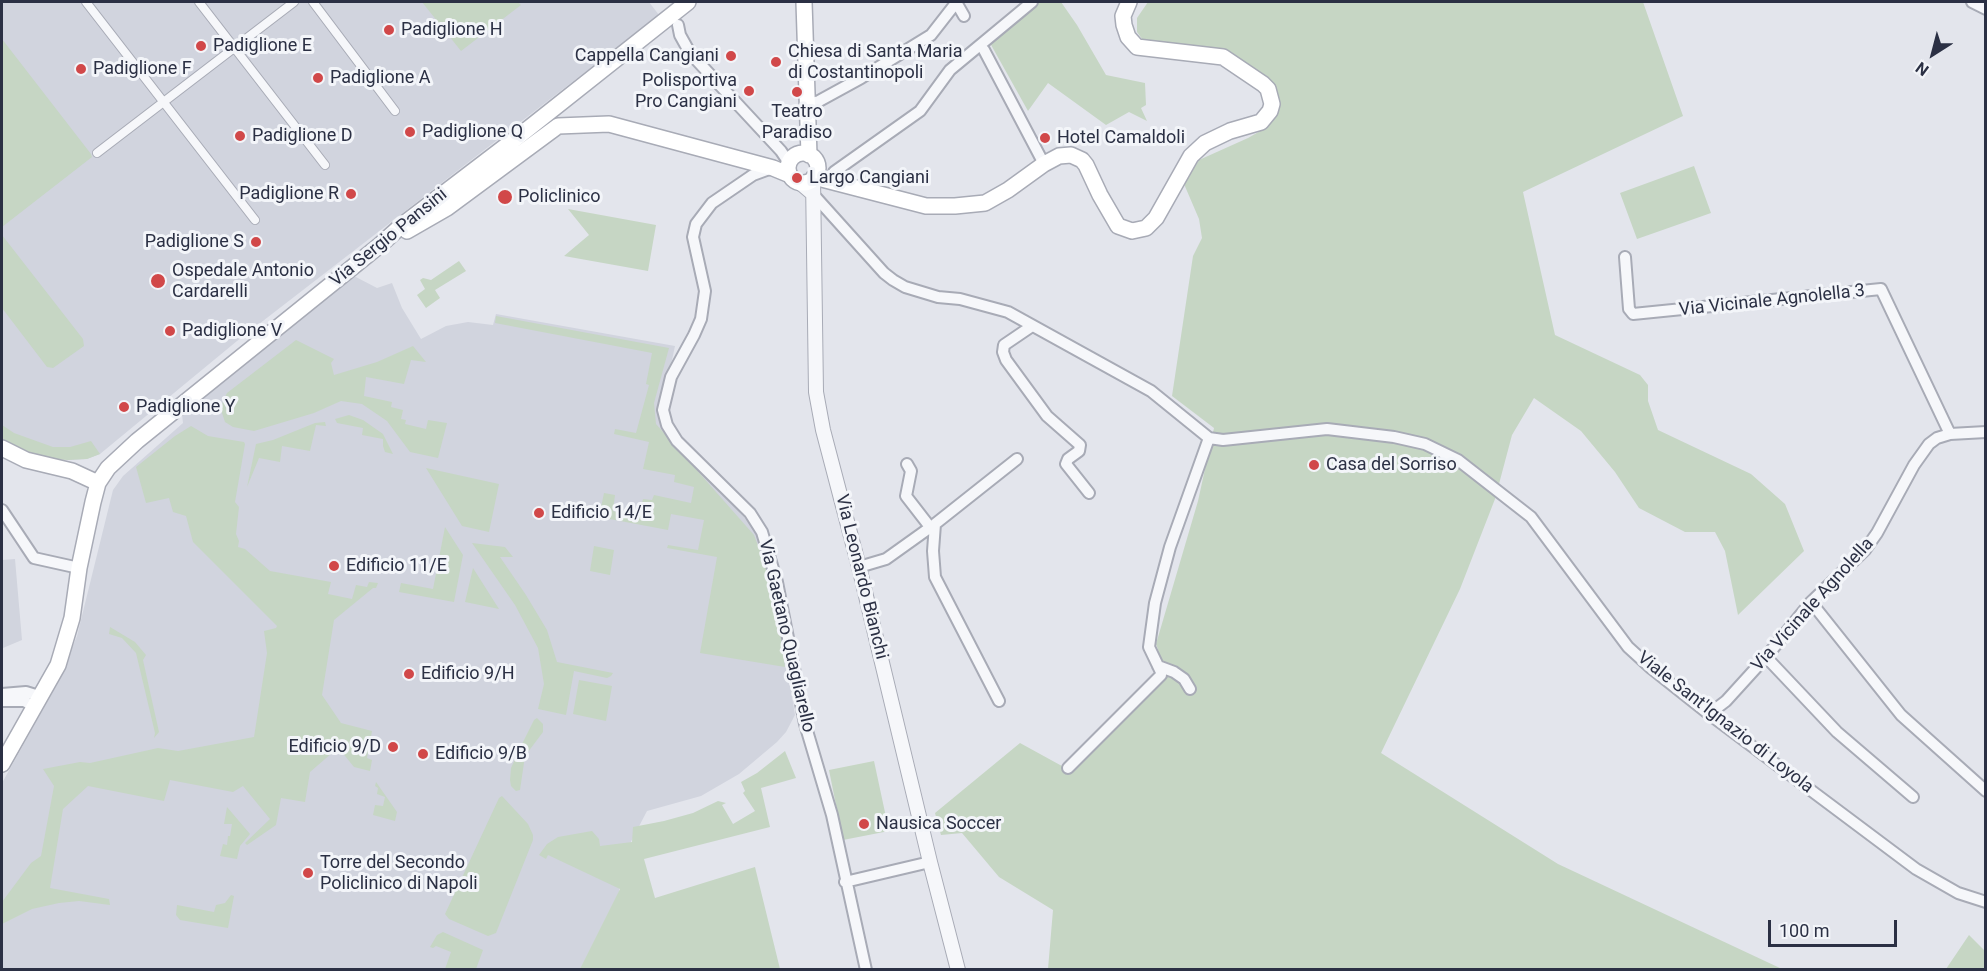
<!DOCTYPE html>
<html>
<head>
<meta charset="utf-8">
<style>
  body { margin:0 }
  #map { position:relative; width:1987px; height:971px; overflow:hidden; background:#e3e5ec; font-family:Roboto,sans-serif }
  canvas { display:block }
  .frame { position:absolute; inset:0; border:3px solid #2b3044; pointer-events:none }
  .north { position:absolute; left:1903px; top:24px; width:60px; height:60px; -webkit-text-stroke:4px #f3f5f9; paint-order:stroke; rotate:216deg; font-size:16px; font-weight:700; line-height:24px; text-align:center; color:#2b3044 }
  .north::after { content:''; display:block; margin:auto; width:21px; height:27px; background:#2b3044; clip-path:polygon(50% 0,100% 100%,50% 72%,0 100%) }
  .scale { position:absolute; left:1768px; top:920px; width:129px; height:27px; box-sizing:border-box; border:3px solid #2b3044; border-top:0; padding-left:8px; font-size:18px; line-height:21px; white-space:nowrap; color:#2b3044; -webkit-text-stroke:4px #f3f5f9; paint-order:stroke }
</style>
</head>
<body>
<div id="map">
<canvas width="1987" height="971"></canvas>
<div class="frame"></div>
<div class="north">N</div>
<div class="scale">100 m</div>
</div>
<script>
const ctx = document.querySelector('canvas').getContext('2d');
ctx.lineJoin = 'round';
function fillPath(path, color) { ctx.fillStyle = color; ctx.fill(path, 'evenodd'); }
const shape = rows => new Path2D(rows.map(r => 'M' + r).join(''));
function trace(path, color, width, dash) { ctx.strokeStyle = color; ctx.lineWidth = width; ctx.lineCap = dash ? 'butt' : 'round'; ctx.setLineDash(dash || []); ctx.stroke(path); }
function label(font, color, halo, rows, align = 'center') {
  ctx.font = font + ' Roboto,sans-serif'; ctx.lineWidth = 6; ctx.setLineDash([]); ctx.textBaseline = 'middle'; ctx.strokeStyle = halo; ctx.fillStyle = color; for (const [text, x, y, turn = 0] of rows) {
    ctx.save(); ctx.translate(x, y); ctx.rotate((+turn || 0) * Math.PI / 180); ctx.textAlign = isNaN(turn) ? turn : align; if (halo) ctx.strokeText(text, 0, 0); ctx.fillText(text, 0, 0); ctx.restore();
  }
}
fillPath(shape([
  [2,2,649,2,659,15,237,341,100,454,87,459,68,460,2,441],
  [354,276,377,288,392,283,402,308,421,339,446,326,468,322,493,325,496,314,675,346,660,416,759,535,774,587,795,715,786,732,777,742,739,774,701,796,647,811,623,857,618,900,596,969,2,970,2,783,56,686,77,636,113,490,123,476,183,423,182,414],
  [15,559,22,640,3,648,2,560]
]), '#d1d4de');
fillPath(shape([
  [422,2,518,2,521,5,461,51],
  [1039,2,1061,2,1077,25,1106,75,1145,83,1146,105,1141,108,1147,121,1129,112,1106,125,1048,83,1028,111,990,43],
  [1148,2,1643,2,1683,116,1523,192,1555,335,1640,375,1648,385,1648,401,1658,430,1751,474,1785,504,1804,551,1738,615,1725,551,1715,532,1685,532,1639,508,1615,472,1581,431,1534,398,1512,435,1495,499,1460,589,1381,753,1558,864,1782,969,1048,969,1053,910,999,877,962,833,941,835,935,813,1020,743,1071,771,1167,676,1156,644,1198,501,1214,428,1172,396,1193,256,1202,238,1199,219,1184,184,1199,160,1248,138,1269,126,1280,104,1272,86,1226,52,1145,43,1137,32,1137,18],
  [2,39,91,154,92,157,2,227],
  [1694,166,1711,213,1637,239,1620,193],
  [568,209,656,225,648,271,564,256,589,235],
  [2,235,83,339,84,346,53,368,47,367,2,308],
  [459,261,466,271,435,290,440,298,426,308,417,295,425,289,420,280,423,278,431,280],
  [496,316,669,348,654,403,656,424,754,535,774,587,785,667,700,653,717,557,667,548,668,545,698,550,704,520,671,514,668,530,599,517,604,493,615,495,613,511,639,516,643,499,652,500,654,495,691,503,694,487,674,482,675,475,643,469,649,442,614,434,615,429,636,433,649,385,646,384,652,353,495,323],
  [296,340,334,359,331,363,334,375,377,362,413,346,426,362,411,360,404,384,366,377,364,396,392,402,391,407,403,410,401,419,406,420,405,424,426,429,428,420,447,423,438,458,410,452,387,421,362,404,341,401,314,413,254,431,233,427,225,422,221,410,223,401,227,393],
  [349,415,363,420,383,434,393,454,385,452,383,446,383,439,362,435,363,428,337,423,335,419],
  [325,422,326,426,316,425,310,451,282,446,280,462,259,458,247,487,256,444,273,440,315,423],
  [2,425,14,433,53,447,70,447,91,441,100,454,87,459,68,460,48,459,14,448,2,441],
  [191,426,208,436,244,442,245,444,235,502,239,507,236,534,239,541,238,547,245,549,270,571,331,582,328,594,352,599,356,585,367,587,369,582,378,583,376,588,373,588,334,620,322,695,341,723,372,731,367,758,372,760,370,771,354,767,341,751,332,753,310,772,305,802,281,798,276,825,247,845,245,843,270,819,243,786,233,792,170,780,164,801,88,786,63,809,50,888,109,899,110,905,79,901,59,903,32,909,2,924,2,902,31,863,41,856,54,786,43,769,80,762,90,763,158,748,178,751,254,737,267,653,264,631,276,628,277,626,193,542,186,516,173,512,169,498,146,503,136,467,175,436],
  [426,468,499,484,489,532,462,526],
  [445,527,463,555,454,602,399,592,401,583,433,589],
  [472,543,505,547,513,557,500,557,526,595,547,630,557,662,613,673,611,676,607,678,574,671,566,715,538,709,544,684,538,648,515,605],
  [594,546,614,550,610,575,590,571],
  [473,568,499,609,465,602],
  [110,627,135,642,146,655,143,660,159,732,154,738,155,733,136,653,122,638,109,634],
  [579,680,612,686,606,721,573,714],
  [537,718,543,724,543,732,525,756,520,790,516,791,511,786,510,780,511,768,523,742,534,720],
  [785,751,796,778,761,788,770,827,644,859,655,898,755,867,780,969,580,969,620,889,548,855,546,859,539,855,547,844,558,837,592,831,599,839,600,846,632,842,633,827,664,821,693,813,718,801,726,803,722,805,733,824,755,811,743,793,745,791,741,782,757,773],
  [874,761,889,831,843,840,829,770],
  [376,782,397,812,395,821,373,815,375,805,383,806,385,797,377,794,378,788,375,786],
  [502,796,528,824,533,835,533,840,496,933,488,936,449,919,445,914,499,798],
  [227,807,250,834,240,846,237,859,220,856,223,844,227,845,228,836,230,836,232,824,224,824],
  [231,895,234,896,228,928,180,920,176,915,177,905,214,912,216,905,225,903],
  [443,932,483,950,476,969,445,969,451,952,436,946,433,948,430,947,437,935],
  [1969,935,1985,951,1985,969,1946,969]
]), '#c6d6c4');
const pedestrian = shape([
  [86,2,255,220],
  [199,2,325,165],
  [313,2,395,111],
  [97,153,294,2]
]);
const minor = shape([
  [956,2,964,16],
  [1972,2,1986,9],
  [678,25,680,35,690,53,781,151,789,163],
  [984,50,1044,164],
  [808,104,819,101,861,78,931,35,956,3],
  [772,168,753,175,712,203,696,224,693,237,705,291,701,319,694,335,671,377,663,410,667,425,677,441,750,513,762,532,777,582,805,724,832,815,866,970],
  [834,172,920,111,950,70,1032,2],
  [812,193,884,273,893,280,905,287,938,297,960,299,1008,312,1151,391,1209,438,1223,440,1327,429,1394,437,1425,444,1458,460,1531,517,1628,647,1651,668,1709,714,1916,869,1958,893,1986,902],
  [1625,257,1629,309,1633,314,1881,289,1950,434],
  [1032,326,1004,345,1003,352,1006,360,1047,416,1080,445,1079,451,1068,459,1066,464,1089,493],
  [907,464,911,471,906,496,930,527],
  [2,510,34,558,79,568],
  [935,524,933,551,935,577,999,701],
  [859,567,886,559,935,524,1017,459],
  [1811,602,1901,715,1986,791],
  [1766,657,1837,732,1913,797],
  [1158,666,1174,672,1184,679,1190,689],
  [2,694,26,692,39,696],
  [2,701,24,701,33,706],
  [1709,714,1726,701,1766,657,1811,602,1865,550,1877,533,1914,465,1929,444,1937,438,1950,434,1986,432],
  [1068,768,1161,675,1161,672,1149,647,1155,603,1170,547,1209,438],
  [845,882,930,862]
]);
const tertiary = shape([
  [813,179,816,392,823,430,859,567,930,862,958,970],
  [798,181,812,193]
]);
const secondary = shape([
  [804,2,809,155],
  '788 168a15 15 0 1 1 30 0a15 15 0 1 1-30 0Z',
  [814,177,926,206,955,206,985,203,1008,190,1044,164,1059,156,1071,155,1082,160,1086,165,1100,195,1118,226,1132,231,1146,228,1156,218,1191,156,1205,143,1230,131,1261,122,1270,111,1272,104,1268,89,1263,84,1223,57,1137,47,1128,37,1124,25,1123,16,1129,2],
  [407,231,447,208,558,126,609,124,773,168,790,175],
  [2,448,26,460,72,471,98,483],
  [2,764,58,665,72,618,79,568,93,502,98,483,108,468,137,441,380,245,401,226,519,136,688,2]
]);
trace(pedestrian, '#a8abb6', 10);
trace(minor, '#a8abb6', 14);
trace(tertiary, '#a8abb6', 16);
trace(secondary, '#a8abb6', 18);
trace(pedestrian, '#f6f7fa', 8);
trace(minor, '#f6f7fa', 10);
trace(tertiary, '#f6f7fa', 14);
trace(secondary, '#fff', 15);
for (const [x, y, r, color] of [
  [389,30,6,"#d14849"],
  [201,46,6,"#d14849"],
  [731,56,6,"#d14849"],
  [776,62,6,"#d14849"],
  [81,69,6,"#d14849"],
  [318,78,6,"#d14849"],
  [749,91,6,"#d14849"],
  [797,92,6,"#d14849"],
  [410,132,6,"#d14849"],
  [240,136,6,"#d14849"],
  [1045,138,6,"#d14849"],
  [797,178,6,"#d14849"],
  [351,194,6,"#d14849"],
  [505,197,8,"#d14849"],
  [256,242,6,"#d14849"],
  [158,281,8,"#d14849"],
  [170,331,6,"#d14849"],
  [124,407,6,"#d14849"],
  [1314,465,6,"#d14849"],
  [539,513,6,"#d14849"],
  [334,566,6,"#d14849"],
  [409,674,6,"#d14849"],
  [393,747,6,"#d14849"],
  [423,754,6,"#d14849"],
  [864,824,6,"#d14849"],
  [308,873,6,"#d14849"]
]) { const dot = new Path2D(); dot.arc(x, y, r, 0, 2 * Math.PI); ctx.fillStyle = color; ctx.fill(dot); trace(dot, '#f3f5f9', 2); }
label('18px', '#2b3044', '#f3f5f9', [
  ["Padiglione H",401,30],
  ["Padiglione E",213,46],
  ["Chiesa di Santa Maria",788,52],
  ["di Costantinopoli",788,73],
  ["Cappella Cangiani",719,56,"right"],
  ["Padiglione F",93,69],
  ["Padiglione A",330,78],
  ["Polisportiva",737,81,"right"],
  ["Pro Cangiani",737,102,"right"],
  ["Teatro",797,112,"center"],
  ["Paradiso",797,133,"center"],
  ["Padiglione Q",422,132],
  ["Padiglione D",252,136],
  ["Hotel Camaldoli",1057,138],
  ["Largo Cangiani",809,178],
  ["Padiglione R",339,194,"right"],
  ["Policlinico",518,197],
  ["Padiglione S",244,242,"right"],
  ["Ospedale Antonio",172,271],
  ["Cardarelli",172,292],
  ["Padiglione V",182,331],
  ["Padiglione Y",136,407],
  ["Casa del Sorriso",1326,465],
  ["Edificio 14/E",551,513],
  ["Edificio 11/E",346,566],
  ["Edificio 9/H",421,674],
  ["Edificio 9/D",381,747,"right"],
  ["Edificio 9/B",435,754],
  ["Nausica Soccer",876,824],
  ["Torre del Secondo",320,863],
  ["Policlinico di Napoli",320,884]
], 'left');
label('18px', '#2b3044', '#f3f5f9', [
  ["Via Sergio Pansini",389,238,-39],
  ["Via Vicinale Agnolella 3",1772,301,-6],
  ["Via Leonardo Bianchi",861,577,76],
  ["Via Vicinale Agnolella",1813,605,-48],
  ["Via Gaetano Quagliarello",786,636,77],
  ["Viale Sant'Ignazio di Loyola",1725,723,38]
]);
</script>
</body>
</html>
